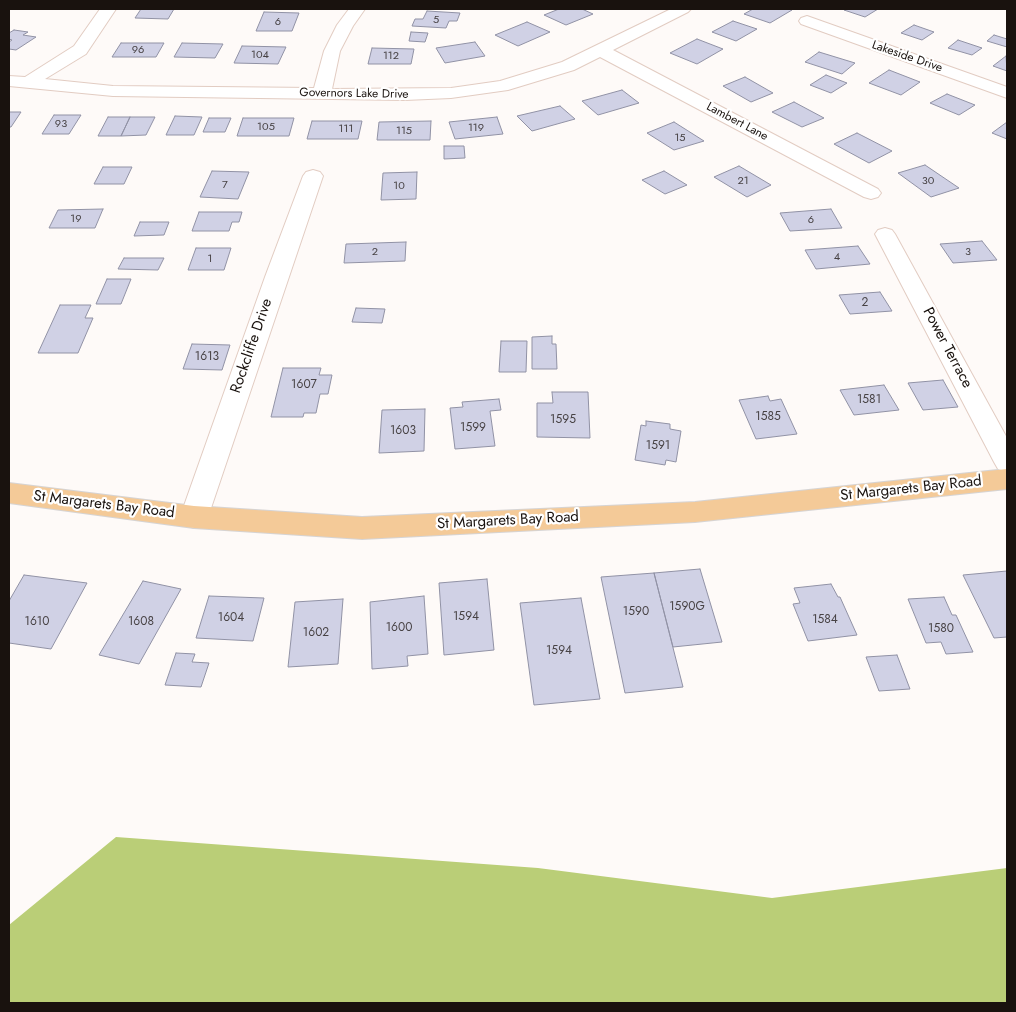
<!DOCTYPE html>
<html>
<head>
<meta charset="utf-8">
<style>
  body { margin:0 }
  #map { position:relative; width:1016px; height:1012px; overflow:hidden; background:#fefaf8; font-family:Jost,sans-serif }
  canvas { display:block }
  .frame { position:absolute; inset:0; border:10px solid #19120e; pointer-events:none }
</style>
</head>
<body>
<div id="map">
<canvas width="1016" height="1012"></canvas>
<div class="frame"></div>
</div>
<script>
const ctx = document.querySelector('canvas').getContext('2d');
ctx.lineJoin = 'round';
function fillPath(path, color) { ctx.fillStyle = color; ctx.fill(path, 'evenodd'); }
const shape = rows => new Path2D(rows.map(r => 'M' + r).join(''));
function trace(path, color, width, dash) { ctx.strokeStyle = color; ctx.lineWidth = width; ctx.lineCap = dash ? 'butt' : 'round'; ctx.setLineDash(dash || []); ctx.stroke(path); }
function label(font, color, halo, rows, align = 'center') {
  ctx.font = font + ' Jost,sans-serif'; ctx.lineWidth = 4.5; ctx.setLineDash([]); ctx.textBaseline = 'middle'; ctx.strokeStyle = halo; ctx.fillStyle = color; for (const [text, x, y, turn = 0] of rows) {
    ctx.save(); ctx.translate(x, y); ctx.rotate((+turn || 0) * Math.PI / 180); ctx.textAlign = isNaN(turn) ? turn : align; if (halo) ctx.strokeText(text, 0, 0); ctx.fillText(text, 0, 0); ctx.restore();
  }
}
fillPath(shape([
  [116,837,538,868,772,898,1007,868,1007,1003,9,1003,9,925]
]), '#bace77');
const building = shape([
  [141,9,174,9,168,19,135,18,141,9],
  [559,9,582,9,593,14,566,25,544,15,559,9],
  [753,9,787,9,792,10,770,23,744,14,753,9],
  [847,9,878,9,865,17,844,10,847,9],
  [427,11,460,13,457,21,449,21,446,28,412,26,415,19,423,19,427,11],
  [264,12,299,13,292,31,256,31,264,12],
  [733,21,757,29,736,41,712,32,733,21],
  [527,22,550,32,518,46,495,35,527,22],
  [914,25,934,32,922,40,901,33,914,25],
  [14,30,28,32,23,35,36,37,16,50,9,49,9,42,12,40,9,39,9,33,14,30],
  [411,32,428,33,425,42,409,41,411,32],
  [994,35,1007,39,1007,47,987,41,994,35],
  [697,39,723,49,697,64,670,53,697,39],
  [958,40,982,48,972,55,948,48,958,40],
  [475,42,485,56,445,63,436,48,475,42],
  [121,43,164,43,156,57,112,57,121,43],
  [182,43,223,44,215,58,174,57,182,43],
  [242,46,286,47,278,64,234,63,242,46],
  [372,48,414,49,411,64,368,64,372,48],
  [819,52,855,63,842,74,805,62,819,52],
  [1006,56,1007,71,993,66,1006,56],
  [889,70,920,82,901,95,869,83,889,70],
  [826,75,847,83,831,93,810,85,826,75],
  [745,77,773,93,751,102,723,86,745,77],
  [622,90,639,103,598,115,582,101,622,90],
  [947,94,975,105,959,115,930,103,947,94],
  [794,102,824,118,802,127,772,112,794,102],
  [560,106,575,119,532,131,517,116,560,106],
  [9,112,21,112,11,127,9,127,9,112],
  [54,115,81,115,69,134,42,134,54,115],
  [175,116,202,117,194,135,166,135,175,116],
  [108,117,130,117,121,136,98,136,108,117],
  [130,117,155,117,146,135,121,136,130,117],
  [497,117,503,134,455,139,449,122,497,117],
  [209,118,231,118,225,132,203,132,209,118],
  [243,118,294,118,289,136,237,136,243,118],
  [312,121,362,121,358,139,307,139,312,121],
  [431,121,430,140,377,140,379,122,431,121],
  [674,122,704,141,674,150,647,133,674,122],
  [1007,122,1007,139,992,133,1007,122],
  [857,133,892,151,869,163,834,144,857,133],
  [444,146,464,146,465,158,444,159,444,146],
  [925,165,959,188,931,197,898,173,925,165],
  [739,166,771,185,747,197,714,177,739,166],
  [103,167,132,167,124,184,94,184,103,167],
  [212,171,249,172,238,199,200,197,212,171],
  [664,171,687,185,665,194,642,180,664,171],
  [417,172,416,199,381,200,383,173,417,172],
  [103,209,95,228,49,228,58,210,103,209],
  [831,209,842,228,790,231,780,213,831,209],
  [199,212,242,212,239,222,232,222,229,231,192,231,199,212],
  [140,222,169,222,164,235,134,236,140,222],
  [982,241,997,260,953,263,940,244,982,241],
  [406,242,405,261,344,263,346,244,406,242],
  [858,246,870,264,816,269,805,250,858,246],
  [196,248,231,248,224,270,188,270,196,248],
  [124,258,164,258,158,270,118,269,124,258],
  [107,279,131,279,121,304,96,304,107,279],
  [880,292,892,311,850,314,839,295,880,292],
  [60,305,91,305,85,318,93,318,78,353,38,353,60,305],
  [356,308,385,309,382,323,352,322,356,308],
  [552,336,552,344,556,344,557,369,532,369,532,337,552,336],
  [501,341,527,341,526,372,499,372,501,341],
  [192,344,230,345,222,370,183,369,192,344],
  [283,368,321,368,319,375,332,375,328,394,320,394,316,413,304,413,303,417,271,417,283,368],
  [943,380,958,407,923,410,908,383,943,380],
  [884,385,899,410,854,415,840,390,884,385],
  [552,392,588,392,590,438,537,437,537,403,553,403,552,392],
  [768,396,770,401,781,399,797,434,756,439,739,400,768,396],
  [499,399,501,410,490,411,495,446,455,449,450,408,463,407,462,402,499,399],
  [425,409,424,451,379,453,382,410,425,409],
  [646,421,670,424,670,429,681,431,676,462,666,460,665,465,635,460,641,425,646,426,646,421],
  [700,569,722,642,673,647,654,573,700,569],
  [1007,571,1007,637,994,638,963,575,1007,571],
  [654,573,683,687,625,693,601,577,654,573],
  [24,575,87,583,51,649,9,643,9,601,24,575],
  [487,579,494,650,444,655,439,583,487,579],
  [143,581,181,589,139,664,99,655,143,581],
  [831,584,838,597,840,597,857,635,808,641,793,604,800,603,794,588,831,584],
  [209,596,264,598,253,641,196,638,209,596],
  [424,596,428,654,407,656,408,666,372,669,370,602,424,596],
  [944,597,952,615,956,615,973,652,946,654,941,642,926,643,908,599,944,597],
  [581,598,600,699,534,705,520,603,581,598],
  [343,599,338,664,288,667,295,602,343,599],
  [176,653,195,654,192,662,209,663,201,687,165,685,176,653],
  [897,655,910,689,879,691,866,657,897,655]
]);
fillPath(building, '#d0d1e5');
trace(building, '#9192a5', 1);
const minor = shape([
  [100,9,116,9,86,54,45,79,113,86,314,88,324,51,337,25,349,9,365,9,353,26,340,51,332,89,451,88,500,81,562,62,671,9,691,9,688,12,613,50,878,189,881,193,878,197,871,199,864,197,600,57,574,70,508,90,451,98,405,100,113,96,9,86,9,76,25,77,74,46,100,9],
  [807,16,1007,87,1007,98,801,24,799,21,801,18,807,16],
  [313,170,320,172,323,176,208,517,204,524,194,528,184,524,180,517,265,277,303,176,306,172,313,170],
  [885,228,892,230,895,234,1007,438,1007,472,998,469,994,462,875,234,878,230,885,228]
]);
const primary = shape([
  [1007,469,1007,489,695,522,362,539,194,528,9,503,9,483,194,506,362,517,695,502,1007,469]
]);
trace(minor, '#e2ccc2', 2);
trace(primary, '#d6d4d4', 2);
fillPath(minor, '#fff');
fillPath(primary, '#f4ca98');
label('11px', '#474244', null, [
  ["5",436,20],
  ["6",278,22],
  ["96",138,50],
  ["104",260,55],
  ["112",391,56],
  ["93",61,124],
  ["105",266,127],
  ["119",476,128],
  ["111",346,129],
  ["115",404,131],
  ["15",680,138],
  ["21",743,181],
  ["30",928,181],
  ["7",225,185],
  ["10",399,186],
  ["19",76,219],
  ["6",811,220],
  ["2",375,252],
  ["3",968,252],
  ["4",837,257],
  ["1",210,259]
]);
label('12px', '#19120e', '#fff', [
  ["Lakeside Drive",907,57,19],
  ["Governors Lake Drive",354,94,1],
  ["Lambert Lane",737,122,28]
]);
label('12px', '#474244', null, [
  ["2",865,303],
  ["1613",207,357],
  ["1607",304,385],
  ["1581",869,400],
  ["1585",768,417],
  ["1595",563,420],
  ["1599",473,428],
  ["1603",403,431],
  ["1591",658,446],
  ["1590G",687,607],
  ["1590",636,612],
  ["1594",466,617],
  ["1604",231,618],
  ["1584",825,620],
  ["1610",37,622],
  ["1608",141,622],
  ["1600",399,628],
  ["1580",941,629],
  ["1602",316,633],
  ["1594",559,651]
]);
label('15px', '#19120e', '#fff', [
  ["Rockcliffe Drive",252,346,-71],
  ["Power Terrace",947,348,62],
  ["St Margarets Bay Road",911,489,-6],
  ["St Margarets Bay Road",104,505,7],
  ["St Margarets Bay Road",508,521,-3]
]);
</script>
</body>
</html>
